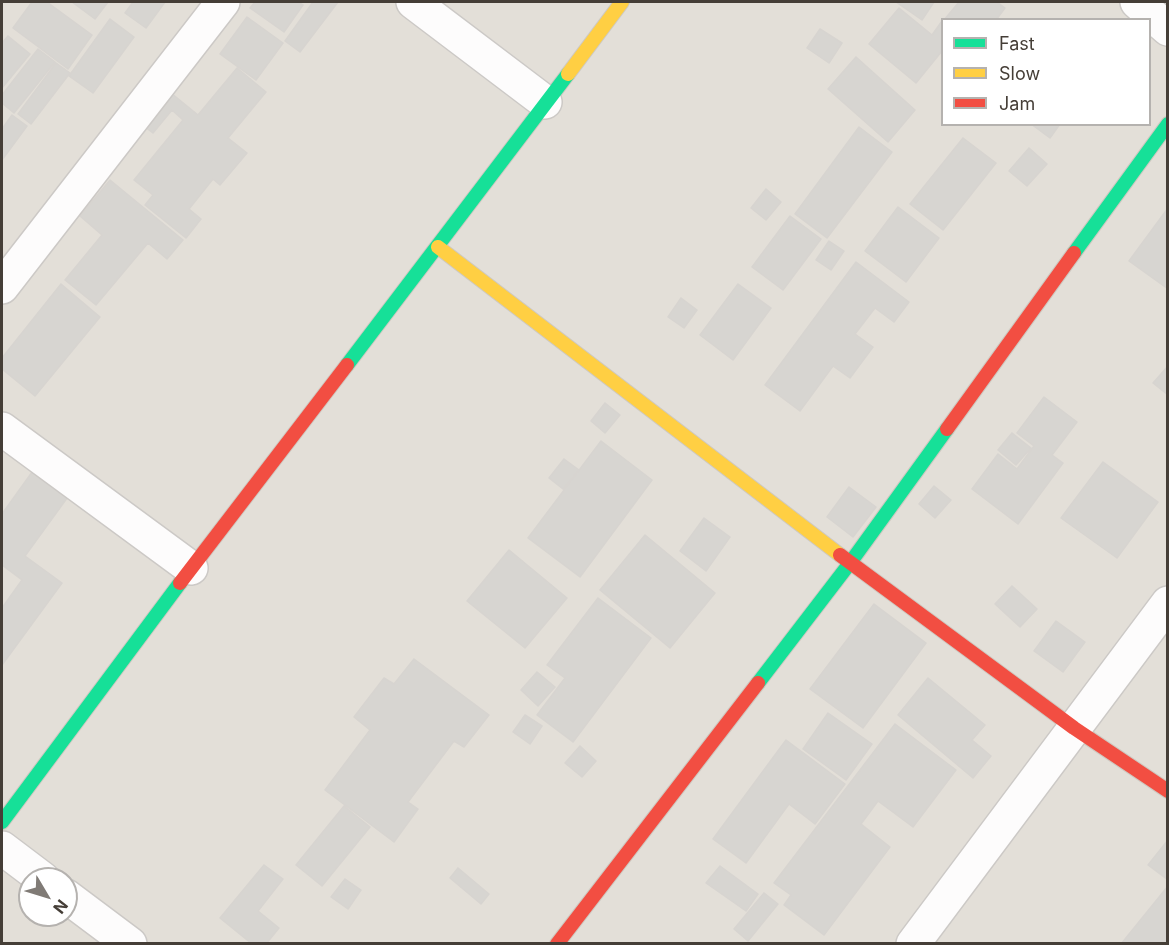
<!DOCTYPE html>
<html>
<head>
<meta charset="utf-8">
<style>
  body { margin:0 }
  #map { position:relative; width:1169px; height:945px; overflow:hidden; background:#efedea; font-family:Inter,sans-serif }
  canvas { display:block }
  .frame { position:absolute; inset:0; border:3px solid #453e37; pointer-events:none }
  .legend { position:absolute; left:941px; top:18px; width:210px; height:108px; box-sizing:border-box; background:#fff; border:2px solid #b5b2af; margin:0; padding:8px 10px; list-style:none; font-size:18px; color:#453e37 }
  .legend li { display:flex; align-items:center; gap:12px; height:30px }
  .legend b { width:30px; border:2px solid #b5b2af }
  .north { position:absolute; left:18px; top:867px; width:60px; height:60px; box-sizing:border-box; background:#fff; border:2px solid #b5b2af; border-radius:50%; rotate:128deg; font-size:16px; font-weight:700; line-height:24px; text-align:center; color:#453e37 }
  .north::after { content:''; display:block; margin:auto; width:21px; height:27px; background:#807b76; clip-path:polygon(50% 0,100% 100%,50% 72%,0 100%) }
</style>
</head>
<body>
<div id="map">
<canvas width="1169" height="945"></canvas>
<div class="frame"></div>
<ul class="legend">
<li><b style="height:8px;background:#16e098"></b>Fast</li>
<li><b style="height:8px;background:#ffcf43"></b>Slow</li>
<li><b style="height:8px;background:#f24e42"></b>Jam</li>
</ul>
<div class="north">N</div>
</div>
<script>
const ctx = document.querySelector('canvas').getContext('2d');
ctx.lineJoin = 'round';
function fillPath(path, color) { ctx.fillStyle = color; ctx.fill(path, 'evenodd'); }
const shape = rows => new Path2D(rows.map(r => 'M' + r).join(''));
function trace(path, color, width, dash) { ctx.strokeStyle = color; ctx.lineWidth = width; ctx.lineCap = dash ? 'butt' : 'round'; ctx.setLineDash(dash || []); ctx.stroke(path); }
fillPath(shape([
  [2,2,1167,2,1167,943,2,943],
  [942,20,1150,20,1150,124,942,124],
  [30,879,66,879,66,915,30,915]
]), '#e3dfd8');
const building = shape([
  [32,2,47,2,92,35,68,69,13,28,32,2],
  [72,2,108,2,95,19,72,2],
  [133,2,165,2,146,28,125,13,133,2],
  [255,2,298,2,303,5,284,32,250,8,255,2],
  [313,2,338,2,300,52,285,41,313,2],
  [896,2,934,2,922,20,896,2],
  [959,2,997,2,1005,8,996,20,944,20,959,2],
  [899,8,932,35,942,21,942,51,916,83,869,44,899,8],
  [247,17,283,43,256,80,220,54,247,17],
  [110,19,134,37,93,93,69,76,110,19],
  [820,29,842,43,829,63,807,48,820,29],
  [8,36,30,54,2,88,2,43,8,36],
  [38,49,55,62,14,113,2,103,2,95,38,49],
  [856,57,915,110,888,142,828,89,856,57],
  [56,63,70,73,31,124,18,114,56,63],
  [237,68,266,92,228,138,247,153,220,185,213,179,189,209,201,219,186,238,145,205,153,195,134,180,183,120,172,110,153,133,133,118,160,84,198,115,237,68],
  [12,115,27,126,2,160,2,129,12,115],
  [1031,124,1060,124,1050,138,1031,124],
  [859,127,892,152,827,238,795,214,859,127],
  [963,138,996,163,943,230,910,204,963,138],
  [1029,148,1047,164,1027,186,1009,171,1029,148],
  [110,180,183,240,167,259,148,243,96,305,65,280,102,235,80,216,110,180],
  [766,189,781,202,766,220,751,208,766,189],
  [898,207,939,238,906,282,865,251,898,207],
  [1168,208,1168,289,1129,261,1168,208],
  [790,216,821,239,783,290,752,267,790,216],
  [829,241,844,251,831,270,816,260,829,241],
  [856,262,909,302,894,322,875,308,855,334,873,347,850,378,833,366,800,411,765,385,856,262],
  [61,284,100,317,35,396,2,369,2,358,61,284],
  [738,284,771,308,733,360,700,335,738,284],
  [681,298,697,310,684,328,668,317,681,298],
  [1168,366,1168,395,1153,383,1168,366],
  [1044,397,1077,422,1052,455,1063,463,1018,524,972,489,998,454,1017,469,1034,446,1017,433,1044,397],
  [605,403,620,415,605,433,591,421,605,403],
  [1012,433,1031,448,1016,465,998,450,1012,433],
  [601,441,652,480,580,577,528,538,601,441],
  [564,459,579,470,563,489,549,478,564,459],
  [1103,462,1158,502,1117,558,1061,518,1103,462],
  [35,468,70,494,25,556,62,583,2,665,2,608,22,580,2,565,2,514,35,468],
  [934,486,951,500,935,518,919,504,934,486],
  [849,487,876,507,853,537,827,517,849,487],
  [704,518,730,537,706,571,680,551,704,518],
  [645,535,715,593,670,648,600,590,645,535],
  [509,550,567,598,525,648,467,601,509,550],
  [1012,586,1037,609,1020,627,995,604,1012,586],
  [598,598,651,638,573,742,537,715,565,678,547,665,598,598],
  [874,604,926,643,863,728,810,689,874,604],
  [1056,621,1085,642,1063,672,1034,651,1056,621],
  [414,659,489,715,464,747,454,741,408,802,418,809,394,842,325,790,370,730,354,717,384,678,394,684,414,659],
  [537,672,555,687,538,706,521,690,537,672],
  [928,678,985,725,972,740,991,756,973,778,898,715,928,678],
  [828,713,872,744,846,780,803,749,828,713],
  [525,715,542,726,530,744,513,732,525,715],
  [895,724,956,770,913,827,878,801,861,824,890,847,824,935,784,905,791,895,774,883,895,724],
  [786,740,845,784,815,824,789,804,746,863,713,839,786,740],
  [580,746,596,761,582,777,565,763,580,746],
  [344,806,370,827,322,886,296,865,344,806],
  [1168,840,1168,880,1148,865,1168,840],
  [264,865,283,879,258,911,279,928,266,944,252,944,220,918,264,865],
  [720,866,758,894,746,911,706,883,720,866],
  [458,868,489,894,481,904,450,878,458,868],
  [345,879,361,890,348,909,331,897,345,879],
  [1168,886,1168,944,1121,944,1168,886],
  [764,893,778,904,748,941,734,929,764,893]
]);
fillPath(building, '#d7d5d1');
trace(building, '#d7d4d0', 1.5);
const street = shape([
  [413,2,545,102],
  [1137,2,1168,29],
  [2,287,223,2],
  [2,429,191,568],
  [2,848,43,879],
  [66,896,130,944],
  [913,944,1168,603]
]);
const fast = shape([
  [1074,253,1168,124],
  [347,365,568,74],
  [758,683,850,563,947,429],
  [2,822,180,583]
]);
const slow = shape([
  [568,74,622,2],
  [438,247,840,555]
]);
const jam = shape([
  [947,429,1074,253],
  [840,555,1074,728,1168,791],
  [180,583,347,365],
  [557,944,758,683]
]);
trace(street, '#ccc9c6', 36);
trace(fast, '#cec9c1', 16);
trace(slow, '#cec9c1', 16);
trace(jam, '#cec9c1', 16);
trace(street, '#fdfcfc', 33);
trace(fast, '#16e098', 14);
trace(slow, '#ffcf43', 14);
trace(jam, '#f24e42', 14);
</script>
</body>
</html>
